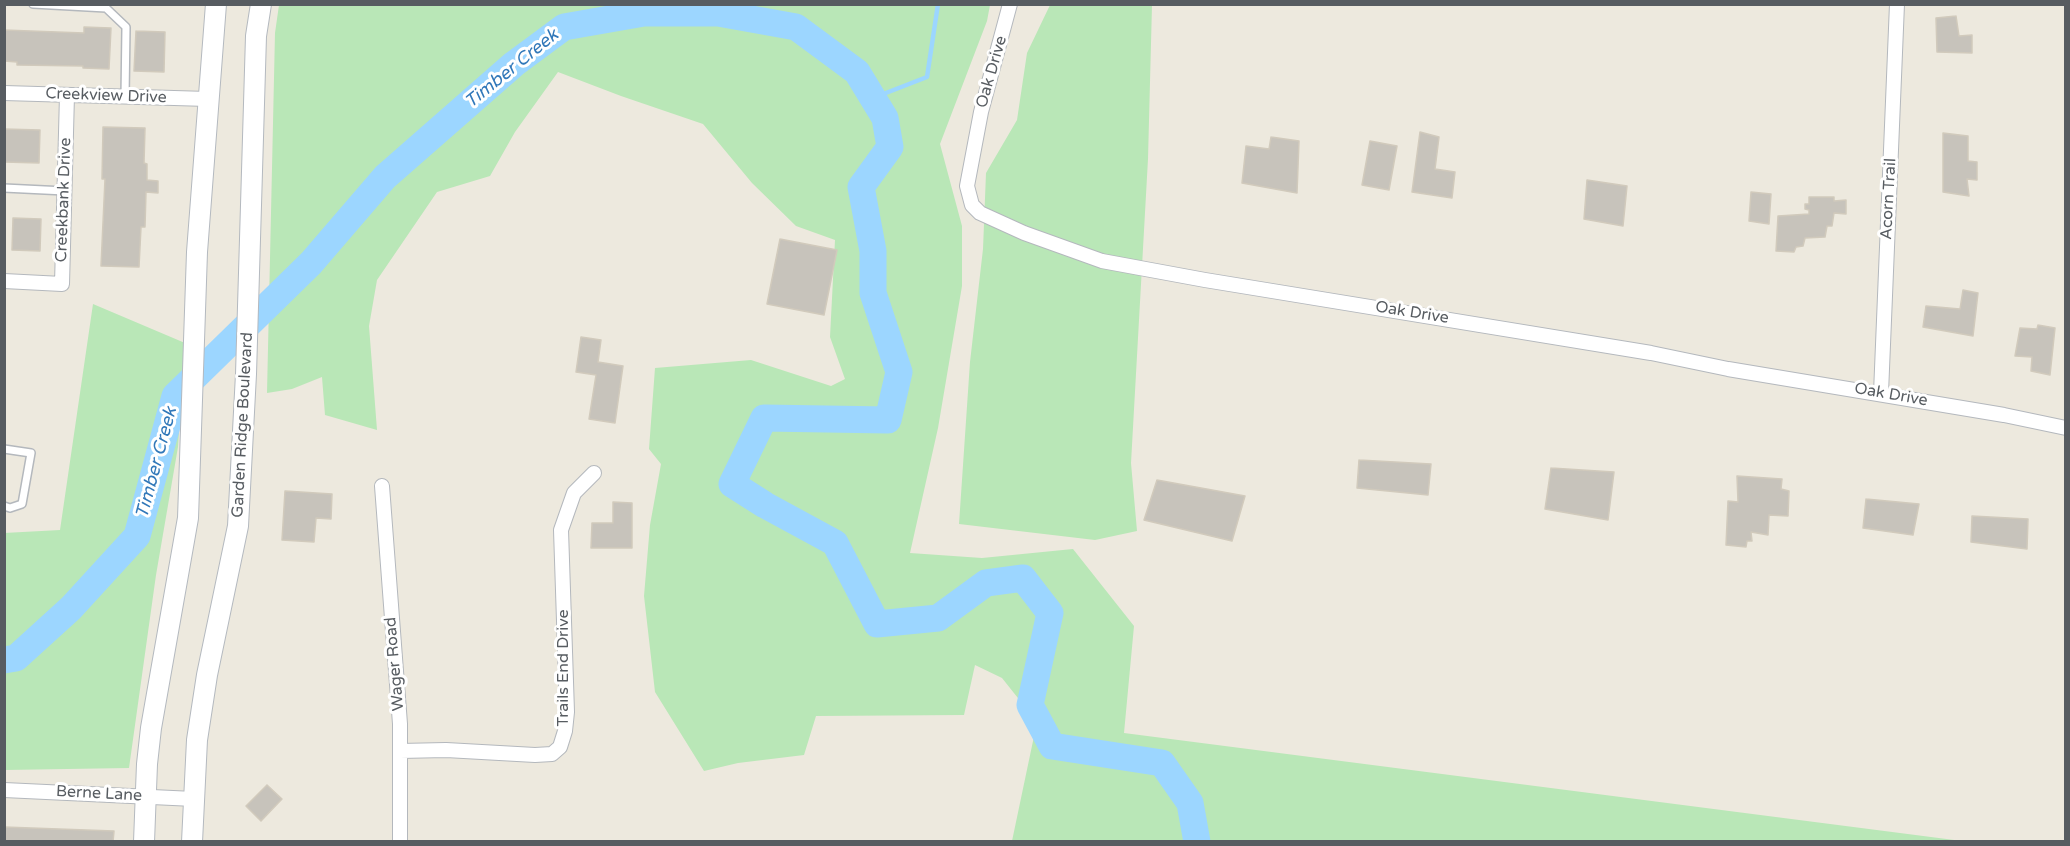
<!DOCTYPE html>
<html>
<head>
<meta charset="utf-8">
<style>
  body { margin:0 }
  #map { position:relative; width:2070px; height:846px; overflow:hidden; background:#ede9de; font-family:"Varela Round",sans-serif }
  canvas { display:block }
  .frame { position:absolute; inset:0; border:6px solid #575c61; pointer-events:none }
</style>
</head>
<body>
<div id="map">
<canvas width="2070" height="846"></canvas>
<div class="frame"></div>
</div>
<script>
const ctx = document.querySelector('canvas').getContext('2d');
ctx.lineJoin = 'round';
function fillPath(path, color) { ctx.fillStyle = color; ctx.fill(path, 'evenodd'); }
const shape = rows => new Path2D(rows.map(r => 'M' + r).join(''));
function trace(path, color, width, dash) { ctx.strokeStyle = color; ctx.lineWidth = width; ctx.lineCap = dash ? 'butt' : 'round'; ctx.setLineDash(dash || []); ctx.stroke(path); }
function label(font, color, halo, rows, align = 'center') {
  ctx.font = font + ' "Varela Round",sans-serif'; ctx.lineWidth = 6; ctx.setLineDash([]); ctx.textBaseline = 'middle'; ctx.strokeStyle = halo; ctx.fillStyle = color; for (const [text, x, y, turn = 0] of rows) {
    ctx.save(); ctx.translate(x, y); ctx.rotate((+turn || 0) * Math.PI / 180); ctx.textAlign = isNaN(turn) ? turn : align; if (halo) ctx.strokeText(text, 0, 0); ctx.fillText(text, 0, 0); ctx.restore();
  }
}
fillPath(shape([
  [279,5,990,5,987,21,940,144,962,226,962,286,938,428,910,553,982,558,1073,549,1134,626,1124,733,1962,841,1012,841,1037,722,1002,678,975,665,964,715,816,716,804,755,738,763,704,771,655,692,644,596,650,525,661,464,649,449,655,368,751,360,831,386,845,379,830,337,835,240,796,226,752,183,703,124,621,96,558,72,515,132,490,176,437,192,377,280,369,326,377,430,325,415,322,377,292,389,267,393,275,33],
  [1050,5,1152,5,1148,159,1131,463,1137,531,1095,540,959,524,970,362,983,249,986,173,1017,120,1027,53],
  [93,304,185,343,178,447,156,575,129,768,5,770,4,533,60,530]
]), '#b9e7b7');
trace(shape([
  [873,98,927,77,938,4]
]), '#9cd6ff', 4.5);
trace(shape([
  [4,660,16,658,71,608,137,536,175,396,311,263,385,177,514,64,564,27,644,13,718,13,796,27,857,72,885,118,890,147,861,187,873,251,873,293,899,372,888,420,764,418,732,484,765,505,835,543,877,624,938,618,986,583,1023,578,1050,613,1030,705,1052,746,1162,763,1190,803,1197,842]
]), '#9cd6ff', 27);
const building = shape([
  [1956,16,1959,36,1972,35,1972,53,1937,52,1936,18,1956,16],
  [84,27,111,28,109,69,83,68,83,66,17,65,17,62,4,61,4,30,84,33,84,27],
  [136,31,165,32,164,72,134,71,136,31],
  [103,127,145,128,144,163,147,164,147,180,158,181,158,193,146,192,145,227,141,227,139,267,101,266,105,179,102,179,103,127],
  [4,129,40,130,39,163,4,162,4,129],
  [1420,132,1439,137,1435,169,1455,172,1452,198,1412,192,1420,132],
  [1943,133,1968,136,1968,161,1977,162,1977,180,1967,179,1969,196,1943,192,1943,133],
  [1271,137,1299,141,1297,193,1242,183,1246,146,1269,149,1271,137],
  [1370,141,1397,146,1389,190,1362,185,1370,141],
  [1587,180,1627,186,1623,226,1584,219,1587,180],
  [1751,192,1771,194,1769,224,1749,221,1751,192],
  [1809,197,1834,197,1834,201,1846,200,1846,214,1834,213,1832,226,1827,226,1825,237,1805,238,1803,246,1796,247,1794,252,1776,251,1778,216,1809,214,1809,210,1805,209,1805,204,1809,204,1809,197],
  [13,218,41,219,40,251,12,250,13,218],
  [780,239,837,250,824,315,767,304,780,239],
  [1963,290,1978,293,1973,336,1923,327,1926,306,1960,309,1963,290],
  [2038,325,2055,328,2050,375,2031,371,2032,357,2015,356,2020,328,2037,329,2038,325],
  [581,337,601,340,598,362,623,366,615,423,589,419,596,375,576,372,581,337],
  [1359,460,1431,464,1428,495,1357,488,1359,460],
  [1551,468,1614,472,1608,520,1545,509,1551,468],
  [1737,476,1782,479,1781,489,1789,491,1788,516,1769,515,1768,535,1751,532,1752,541,1747,541,1746,547,1726,545,1728,501,1738,502,1737,476],
  [1157,480,1245,496,1232,541,1144,520,1157,480],
  [285,491,332,494,331,519,316,518,314,542,282,540,285,491],
  [1866,499,1919,504,1913,535,1863,528,1866,499],
  [613,502,632,503,632,548,591,548,592,523,613,523,613,502],
  [1972,516,2028,519,2027,549,1971,542,1972,516],
  [267,785,282,799,261,821,246,806,267,785],
  [4,827,114,831,113,842,4,842,4,827]
]);
fillPath(building, '#c7c3bb');
trace(building, '#d1cabc', 1.5);
const service = shape([
  [33,4,106,8,126,27,125,97],
  [4,188,65,191],
  [4,449,31,453,22,504,10,508,4,506]
]);
const minor = shape([
  [1010,4,981,112,967,186,972,205,980,213,1024,233,1102,261,1205,280,1651,353,1728,369,2004,415,2066,428],
  [4,93,208,99],
  [4,281,62,284,67,95],
  [1881,393,1897,4],
  [382,486,400,724,400,842],
  [400,751,446,750,535,755,552,754,560,747,565,731,567,712,561,530,574,493,594,473],
  [4,790,194,799]
]);
const secondary = shape([
  [144,842,147,764,151,728,188,518,197,252,216,4],
  [192,842,197,740,207,675,238,526,246,374,256,36,261,4]
]);
trace(service, '#b4b8bd', 10);
trace(minor, '#b4b8bd', 16);
trace(secondary, '#b4b9bf', 22);
trace(service, '#fff', 7);
trace(minor, '#fff', 14);
trace(secondary, '#fff', 20);
label('16px', '#575c61', '#fff', [
  ["Oak Drive",992,72,-74],
  ["Creekview Drive",106,96,2],
  ["Acorn Trail",1889,199,-87],
  ["Creekbank Drive",64,200,-88],
  ["Oak Drive",1412,313,9],
  ["Oak Drive",1891,395,10],
  ["Garden Ridge Boulevard",243,425,-87],
  ["Wager Road",395,664,-95],
  ["Trails End Drive",564,668,-90],
  ["Berne Lane",99,794,3]
]);
label('italic 18px', '#3178b9', '#fff', [
  ["Timber Creek",512,69,-39],
  ["Timber Creek",157,463,-75]
]);
</script>
</body>
</html>
